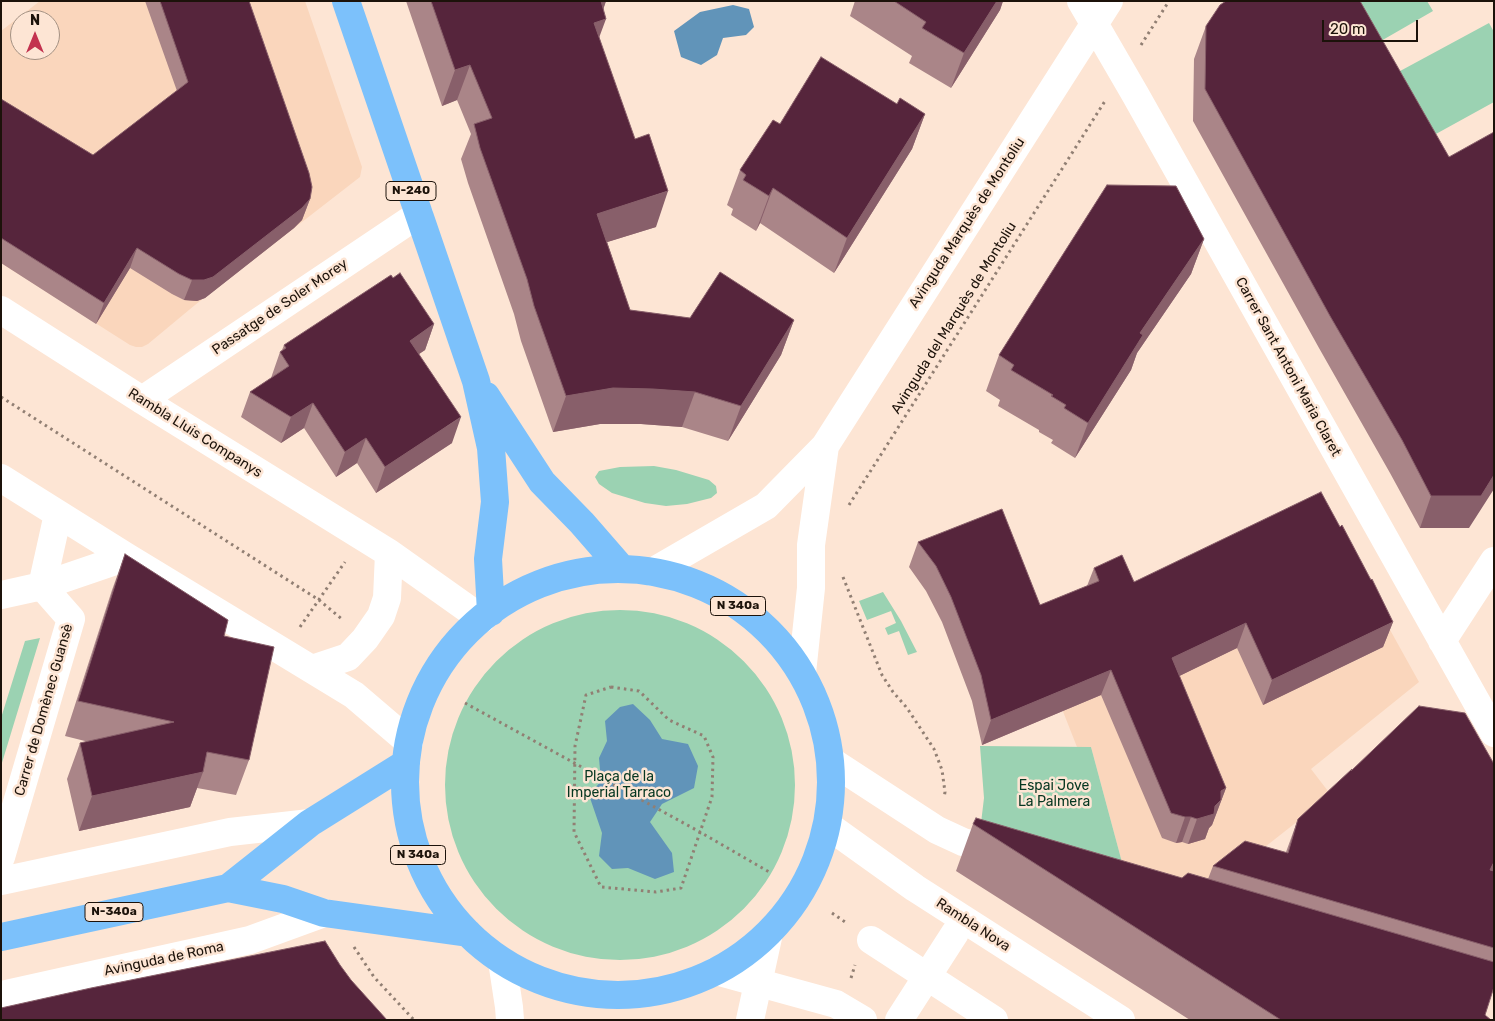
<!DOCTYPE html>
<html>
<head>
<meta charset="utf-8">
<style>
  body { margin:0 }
  #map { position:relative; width:1495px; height:1021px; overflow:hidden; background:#fde5d4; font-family:Rubik,sans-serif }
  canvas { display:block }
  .frame { position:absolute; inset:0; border:2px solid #1c120a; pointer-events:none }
  .north { position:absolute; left:10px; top:10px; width:50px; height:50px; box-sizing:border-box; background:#fde5d4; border:1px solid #a39183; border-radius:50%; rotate:0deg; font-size:14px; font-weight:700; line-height:20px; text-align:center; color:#1c120a }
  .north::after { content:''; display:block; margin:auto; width:18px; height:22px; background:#c3324f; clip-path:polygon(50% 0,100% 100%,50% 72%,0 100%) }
  .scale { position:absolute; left:1322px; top:20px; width:96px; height:22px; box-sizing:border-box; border:2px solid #1c120a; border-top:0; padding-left:6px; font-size:15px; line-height:18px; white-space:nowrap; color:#1c120a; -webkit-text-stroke:4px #fde5d4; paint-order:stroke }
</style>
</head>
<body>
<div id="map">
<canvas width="1495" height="1021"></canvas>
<div class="frame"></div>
<div class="north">N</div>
<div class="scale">20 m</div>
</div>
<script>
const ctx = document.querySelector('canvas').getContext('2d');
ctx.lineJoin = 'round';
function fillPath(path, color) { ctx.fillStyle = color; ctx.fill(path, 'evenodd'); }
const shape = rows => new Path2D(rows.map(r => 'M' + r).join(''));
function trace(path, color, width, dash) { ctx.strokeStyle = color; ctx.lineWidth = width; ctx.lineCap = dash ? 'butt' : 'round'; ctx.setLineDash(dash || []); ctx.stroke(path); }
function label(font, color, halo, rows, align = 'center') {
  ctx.font = font + ' Rubik,sans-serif'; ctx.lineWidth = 5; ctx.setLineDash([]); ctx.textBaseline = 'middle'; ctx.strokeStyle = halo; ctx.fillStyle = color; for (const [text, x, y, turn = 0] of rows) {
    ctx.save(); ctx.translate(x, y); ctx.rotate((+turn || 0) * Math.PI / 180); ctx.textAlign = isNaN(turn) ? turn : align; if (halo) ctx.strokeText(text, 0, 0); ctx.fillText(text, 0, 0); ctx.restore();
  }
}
fillPath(shape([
  [40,1,305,1,362,167,360,177,195,305,148,344,142,347,136,347,130,345,1,263,1,31],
  [20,20,50,20,50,50,20,50],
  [1324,511,1419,682,1311,769,1331,795,1209,891,1123,866,1091,747,1077,747,1038,648]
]), '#fad6bc');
fillPath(shape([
  [1349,1,1427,1,1433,11,1374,45],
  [1489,23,1494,32,1494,102,1425,140,1389,77],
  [654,466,676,470,709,480,716,486,717,493,711,498,687,504,666,506,645,503,612,493,599,484,595,477,599,471,620,467],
  [883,592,901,621,917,652,908,655,899,631,888,635,885,628,896,623,891,611,867,620,859,601],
  '445 785a175 175 0 1 1 350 0a175 175 0 1 1-350 0Z',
  [40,638,1,766,1,718,25,641],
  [980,746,1091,747,1123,866,981,823,984,798]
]), '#9bd2b2');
fillPath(shape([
  [733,5,749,9,754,27,746,35,723,38,717,55,701,65,681,57,674,31,700,12],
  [633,704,650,720,662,739,688,744,698,766,694,788,662,804,650,822,672,853,674,872,655,879,628,868,612,869,599,856,602,833,589,795,601,781,599,758,607,741,605,721,620,707]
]), '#6194b9');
trace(shape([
  [1141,45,1169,1],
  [1,397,319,600,343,620],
  [849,505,1105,101],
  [843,577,882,675,893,692,907,708,934,749,942,770,945,792,944,798],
  [300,627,345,562],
  [611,687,639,691,669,720,704,736,713,757,712,797,681,888,656,892,601,887,574,832,575,746,586,695,611,687],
  [465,703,700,832,771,873],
  [832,913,848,924],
  [354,947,374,977,414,1020],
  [851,978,855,965]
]), '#917f73', 3, [2.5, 4]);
trace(shape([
  [871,940,994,1020],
  [899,1020,955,933]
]), '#fff', 28);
trace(shape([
  [1081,1,1135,94,1494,733],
  [1,310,142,400,389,553,482,619],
  [142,400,419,214],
  [1,478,127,557,354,695,409,742],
  [652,572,766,506,825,446,1109,1],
  [42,586,58,514],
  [1,595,42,586,127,557],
  [1442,641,1494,561],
  [312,669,348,657,365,639,381,616,387,598,389,553],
  [802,673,811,588,811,545,825,446],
  [827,825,915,888,1121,1020],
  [1,857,71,619,42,586],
  [1,881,230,832,310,823],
  [1,995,250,940,324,913]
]), '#fff', 28);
trace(shape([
  [502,961,509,1007,510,1020],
  [750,1020,769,933]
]), '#fff', 28);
trace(shape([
  [831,761,937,830,963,842,1000,853],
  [716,971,836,1004,863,1020]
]), '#fff', 28);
trace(shape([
  [346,1,476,381,491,448,495,502,488,559,491,612],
  [486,396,542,482,582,523,622,569],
  '405 782a213 213 0 1 1 426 0a213 213 0 1 1-426 0Z',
  [228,888,310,823,406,763],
  [1,937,228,888,283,899,324,913,468,933]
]), '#7cc1fb', 28);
fillPath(shape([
  [145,1,249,1,310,199,302,220,294,228,205,298,197,301,184,300,172,294,130,268,96,324,1,263,1,99,93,155,177,91],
  [406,1,606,1,603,10,599,37,656,227,607,242,630,310,690,318,794,320,781,355,728,441,682,427,641,424,600,424,553,432,521,341,514,314,468,183,461,159,471,134,457,100,442,106],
  [855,1,1003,1,1000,10,951,88,909,63,912,56,850,16],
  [1206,26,1449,157,1469,528,1420,528,1390,473,1319,348,1193,121,1194,59],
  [897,104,925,114,912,149,834,273,760,223,756,231,731,215,733,209,727,205,740,170,780,124],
  [1204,239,1191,274,1137,353,1131,370,1075,458,1051,443,1053,440,1039,432,1039,430,998,406,1000,400,986,391,999,355],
  [393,278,434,324,425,350,419,354,452,443,376,493,357,463,336,477,304,428,281,443,241,417,250,392,271,378,280,352,282,350,284,345],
  [918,542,1040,605,1087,586,1094,568,1134,582,1393,622,1383,647,1263,705,1237,648,1179,676,1226,788,1212,825,1209,828,1205,839,1188,844,1182,842,1176,843,1162,838,1101,695,982,745,972,701,942,622,926,591,909,567],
  [125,554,224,636,249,760,236,795,197,788,190,807,79,831,67,779,80,743,89,742,65,736,112,590],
  [1351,771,1494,870,1493,871,1494,871,1494,987,1485,1015,1491,1020,1190,1020,956,871,973,824,1182,878,1208,879,1213,866,1286,852,1298,819]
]), '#aa8588');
fillPath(shape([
  [601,1,606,1,599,21,606,19,593,54,581,58],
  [997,1,1003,1,1000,10,951,88,964,53],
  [470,65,457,100,442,106,455,70],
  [925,114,912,149,834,273,847,238],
  [773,188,760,223,756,231,769,196],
  [668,191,656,227,585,249,597,214],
  [310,199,302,220,294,228,205,298,197,301,184,300,192,280],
  [1204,239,1191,274,1137,353,1131,370,1075,458,1088,423,1140,333],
  [137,248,130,268,96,324,104,303],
  [794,320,781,355,728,441,741,406],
  [434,324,425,350,401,366,410,341],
  [613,388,653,389,695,392,682,427,641,424,600,424,553,432,566,396],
  [313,403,304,428,281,443,291,417],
  [461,417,452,443,376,493,385,467],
  [366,438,357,463,336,477,345,452],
  [1494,475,1494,489,1469,528,1420,528,1431,496],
  [1393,622,1383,647,1263,705,1272,680],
  [1246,623,1237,648,1163,684,1172,658],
  [1111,670,1101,695,982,745,991,720],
  [203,772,190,807,79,831,92,796],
  [1226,788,1212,825,1209,828,1205,839,1188,844,1197,819,1221,791],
  [1185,817,1191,817,1182,842,1176,843],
  [1494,862,1494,870,1479,901,1490,870]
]), '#885f6a');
const building = shape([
  [160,1,249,1,309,173,312,187,310,199,302,208,213,277,204,280,192,280,179,274,137,248,104,303,1,238,1,99,93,155,188,82,160,1],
  [431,1,601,1,606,19,594,23,635,139,649,134,668,191,597,214,630,310,690,318,720,272,794,320,741,406,695,392,653,389,613,388,566,396,534,306,527,279,480,148,474,124,492,118,470,65,455,70,431,1],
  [894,1,997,1,964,53,922,28,926,22,894,1],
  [1226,1,1360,1,1449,157,1494,132,1494,475,1481,496,1431,496,1402,440,1330,316,1205,89,1206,26,1220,5,1226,1],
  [821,57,897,104,900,98,925,114,847,238,773,188,769,196,743,180,746,175,740,170,773,120,780,124,821,57],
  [1107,185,1176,186,1204,239,1140,333,1143,335,1088,423,1064,408,1066,405,1051,396,1053,395,1011,370,1014,365,999,355,1107,185],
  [400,273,434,324,410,341,461,417,385,467,366,438,345,452,313,403,291,417,250,392,289,366,280,352,286,348,284,345,391,275,393,278,400,273],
  [1321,492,1340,527,1342,525,1371,580,1372,579,1393,622,1272,680,1246,623,1172,658,1226,788,1221,791,1221,800,1215,806,1214,814,1197,819,1191,817,1185,817,1171,813,1111,670,991,720,981,675,951,597,936,566,918,542,1002,509,1040,605,1099,581,1094,568,1122,555,1134,582,1321,492],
  [125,554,228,620,224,636,274,647,249,760,207,752,203,772,92,796,80,743,174,722,78,701,125,554],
  [1419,706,1465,713,1494,764,1494,862,1490,870,1494,871,1494,948,1213,866,1245,841,1288,853,1298,819,1352,769,1351,771,1419,706],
  [976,818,1182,878,1188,873,1494,962,1494,987,1485,1015,1491,1020,1281,1020,973,824,976,818],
  [325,941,340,965,351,980,387,1020,1,1020,1,1008,91,988,325,941]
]);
fillPath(building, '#56253c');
trace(building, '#885f6a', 1);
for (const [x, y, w] of [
  [411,191,50],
  [738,606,55],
  [418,855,55],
  [114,912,58]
]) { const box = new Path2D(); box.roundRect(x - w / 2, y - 9.5, w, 19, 4); ctx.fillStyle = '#fde5d4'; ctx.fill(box); trace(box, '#1c120a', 1); }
label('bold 12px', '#1c120a', null, [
  ["N-240",411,191],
  ["N 340a",738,606],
  ["N 340a",418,855],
  ["N-340a",114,912]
]);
label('14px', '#1c120a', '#fde5d4', [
  ["Avinguda Marquès de Montoliu",967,223,-57],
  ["Passatge de Soler Morey",280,307,-34],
  ["Avinguda del Marquès de Montoliu",954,318,-58],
  ["Carrer Sant Antoni Maria Claret",1288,367,61],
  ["Rambla Lluis Companys",195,433,32],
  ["Carrer de Domènec Guansè",44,710,-74],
  ["Rambla Nova",973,925,33],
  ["Avinguda de Roma",164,959,-12]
]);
label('14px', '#053721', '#fde5d4', [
  ["Plaça de la",619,777],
  ["Imperial Tarraco",619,793],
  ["Espai Jove",1054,786],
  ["La Palmera",1054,802]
]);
</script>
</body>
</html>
